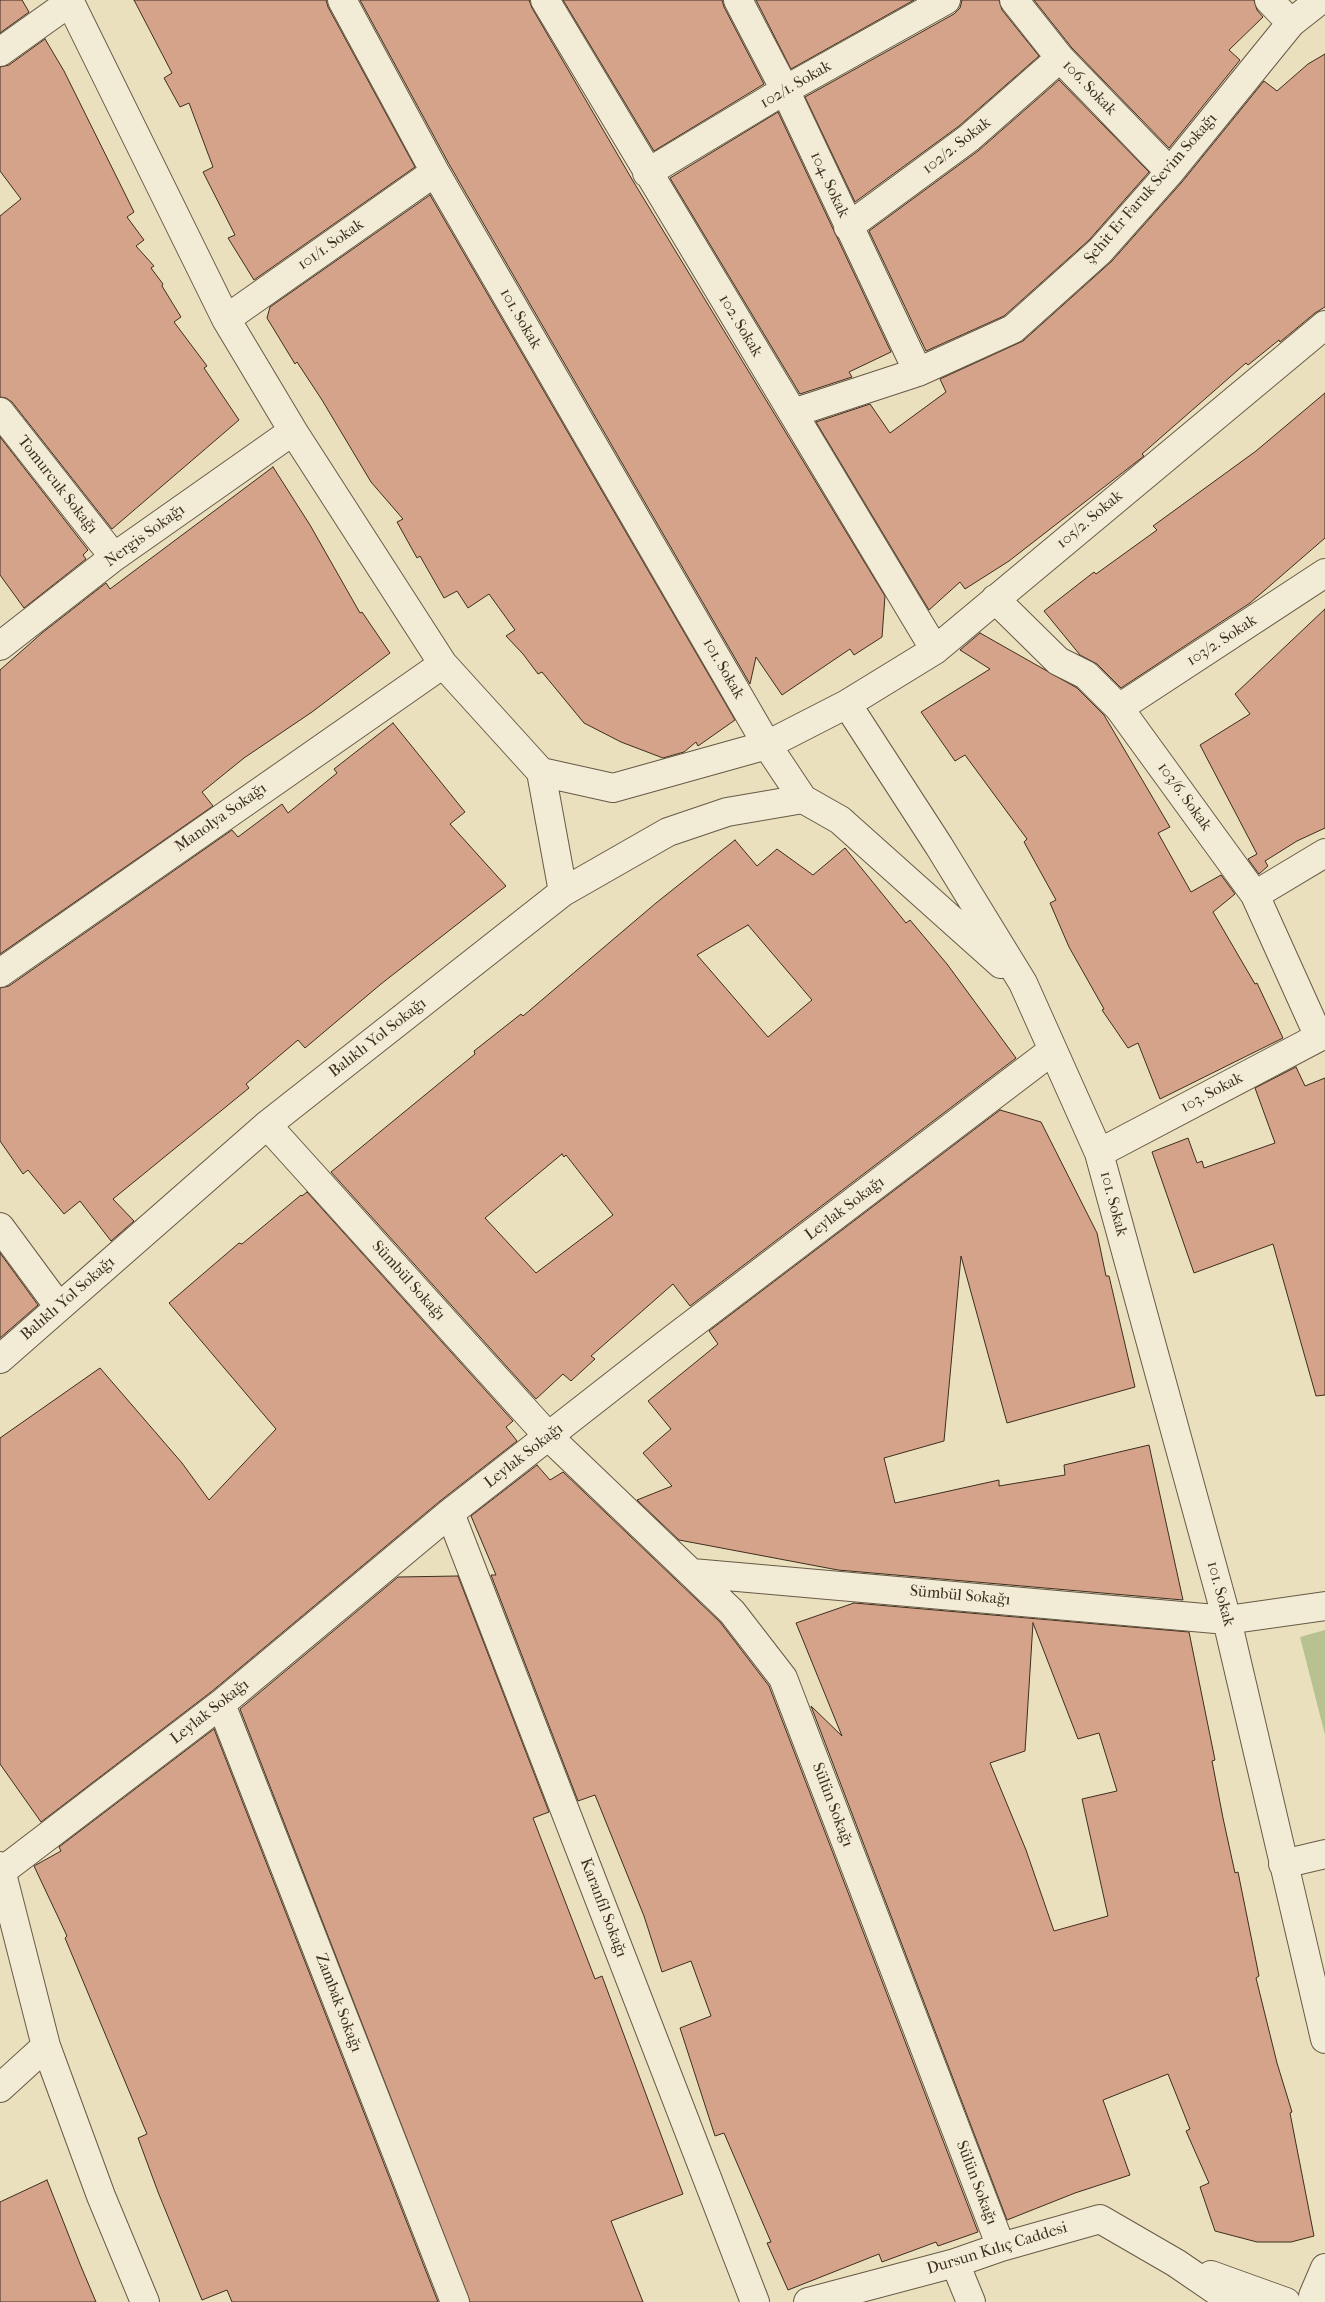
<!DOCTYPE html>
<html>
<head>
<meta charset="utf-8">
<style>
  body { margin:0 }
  canvas { display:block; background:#ebe0be }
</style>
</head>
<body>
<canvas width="1325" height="2302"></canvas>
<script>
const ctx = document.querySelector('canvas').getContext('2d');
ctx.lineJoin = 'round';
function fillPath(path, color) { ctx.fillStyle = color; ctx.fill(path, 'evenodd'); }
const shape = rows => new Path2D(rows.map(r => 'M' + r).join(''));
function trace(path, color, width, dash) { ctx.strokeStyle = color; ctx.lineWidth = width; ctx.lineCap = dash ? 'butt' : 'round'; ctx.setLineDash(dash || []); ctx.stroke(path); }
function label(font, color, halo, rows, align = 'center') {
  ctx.font = font + ' "IM FELL French Canon",serif'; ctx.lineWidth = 5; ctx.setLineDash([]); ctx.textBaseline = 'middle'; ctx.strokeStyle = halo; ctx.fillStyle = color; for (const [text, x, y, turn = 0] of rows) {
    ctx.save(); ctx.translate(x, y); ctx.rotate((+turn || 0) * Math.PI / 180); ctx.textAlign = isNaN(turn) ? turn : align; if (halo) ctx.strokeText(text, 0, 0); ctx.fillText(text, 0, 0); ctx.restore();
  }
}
fillPath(shape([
  [1325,1630,1325,1735,1300,1637]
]), '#b8c291');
const building = shape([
  [0,0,22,0,29,12,0,33,0,0],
  [134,0,326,0,328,7,415,167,254,280,228,238,235,235,203,172,213,167,189,103,180,107,164,78,172,73,134,0],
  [360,0,529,0,532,8,633,181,885,596,882,637,854,655,850,649,782,695,756,657,750,684,449,164,360,0],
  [563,0,722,0,724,7,764,84,654,151,563,0],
  [756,0,914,0,791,69,756,0],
  [962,0,999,0,1002,10,1039,56,959,126,855,202,805,97,954,14,960,8,962,0],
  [1034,0,1254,0,1257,10,1263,17,1229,50,1240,60,1169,148,1072,48,1034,0],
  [45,39,64,71,134,212,127,217,144,240,136,246,154,266,151,268,163,284,162,286,181,317,174,322,207,366,204,368,239,420,112,529,12,402,6,398,0,397,0,216,21,199,0,171,0,67,9,65,45,39],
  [1325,54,1325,307,1315,313,1280,342,1279,340,1248,365,1246,363,1142,454,1144,456,1009,561,965,589,960,582,929,610,816,422,870,404,890,433,946,392,940,379,1023,341,1112,261,1182,182,1264,81,1277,91,1308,64,1325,54],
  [1059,80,1149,172,1089,240,1004,316,926,351,869,231,978,151,1059,80],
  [778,112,891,352,849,372,852,377,800,394,670,178,778,112],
  [430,195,735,720,698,746,696,742,684,752,663,758,621,742,584,723,542,672,538,674,523,654,506,636,515,630,489,594,468,608,457,591,444,598,420,556,417,558,397,522,403,519,371,482,322,400,297,362,295,364,267,318,270,307,430,195],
  [1325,393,1325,538,1250,603,1121,688,1097,664,1080,655,1044,611,1094,572,1096,574,1157,530,1153,526,1256,451,1325,393],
  [0,437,88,550,83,555,86,559,24,608,0,575,0,437],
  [273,467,310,525,360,613,362,612,390,653,312,712,244,758,202,792,213,806,0,954,0,670,42,633,106,583,110,589,273,467],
  [1325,609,1325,828,1297,841,1265,861,1268,866,1259,874,1248,859,1257,854,1200,745,1250,714,1235,694,1325,609],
  [980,633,1077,688,1104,715,1170,827,1158,833,1191,892,1221,875,1235,894,1213,912,1255,984,1257,983,1283,1038,1160,1099,1138,1043,1128,1048,1102,1010,1104,1009,1069,947,1050,903,1056,900,1024,842,1027,839,965,755,955,761,921,712,990,669,960,650,980,633],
  [393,723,465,812,450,824,506,886,381,984,305,1048,298,1040,246,1084,249,1088,113,1199,134,1221,111,1241,80,1201,64,1214,28,1170,23,1174,0,1141,0,988,9,986,232,830,238,837,282,804,288,813,337,773,334,769,393,723],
  [735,840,757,866,777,849,813,875,845,848,906,923,910,920,947,964,1016,1058,690,1306,673,1284,591,1356,595,1359,571,1381,563,1374,536,1399,331,1172,475,1054,474,1051,521,1014,523,1016,656,903,735,840],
  [748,925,812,1000,768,1037,697,955,748,925],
  [562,1154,564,1157,566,1155,613,1215,536,1273,485,1218,562,1154],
  [1296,1067,1305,1086,1325,1078,1325,1395,1316,1396,1273,1244,1194,1273,1152,1152,1188,1138,1197,1163,1202,1161,1204,1168,1275,1143,1255,1088,1296,1067],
  [1000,1110,1041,1122,1097,1233,1106,1276,1109,1276,1135,1387,1007,1423,961,1256,944,1441,884,1458,895,1503,999,1480,999,1486,1065,1475,1064,1465,1149,1445,1183,1600,838,1570,679,1540,637,1500,672,1486,643,1453,671,1429,648,1401,718,1344,709,1331,1000,1110],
  [307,1192,513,1421,506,1427,517,1441,440,1501,211,1692,41,1822,0,1764,0,1438,100,1368,182,1463,209,1500,276,1429,169,1303,239,1243,242,1244,301,1195,302,1196,307,1192],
  [0,1253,38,1305,0,1338,0,1253],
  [537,1465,550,1480,563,1472,720,1622,769,1686,978,2232,938,2246,936,2242,882,2262,879,2254,788,2290,767,2243,771,2242,724,2133,715,2136,680,2028,711,2016,691,1961,662,1972,644,1916,595,1795,578,1801,491,1575,496,1575,471,1516,537,1465],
  [458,1576,549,1812,533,1818,595,1979,602,1976,683,2194,611,2221,643,2302,470,2302,240,1709,398,1577,458,1576],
  [854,1603,1189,1632,1215,1760,1212,1761,1223,1818,1235,1873,1238,1872,1259,1976,1256,1978,1277,2063,1292,2112,1290,2113,1314,2236,1291,2242,1257,2242,1215,2231,1200,2187,1209,2183,1186,2131,1190,2129,1168,2074,1103,2100,1130,2175,1075,2193,1007,2220,811,1706,842,1736,796,1623,854,1603],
  [1033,1623,1078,1739,1099,1733,1117,1791,1082,1799,1108,1916,1054,1931,1026,1850,990,1763,1025,1751,1033,1623],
  [214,1729,438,2302,232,2302,227,2290,202,2300,158,2192,138,2138,147,2134,65,1938,67,1936,34,1866,61,1851,59,1847,214,1729],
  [47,2180,80,2264,96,2302,0,2302,0,2202,47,2180]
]);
fillPath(building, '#d5a28a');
trace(building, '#3d2e1e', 1);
const minor = shape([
  [69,0,226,319,293,431,443,664,541,772,613,788,767,745,847,704,935,650,1325,325],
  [342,0,435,172,767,745,803,799,840,820,1001,964],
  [545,0,935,650],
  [738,0,785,90,918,372],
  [1014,0,1060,58,1170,172],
  [1269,0,1291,23],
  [0,52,70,2],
  [647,173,785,90,946,0],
  [848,227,969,138,1060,58],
  [226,319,435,172],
  [0,412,114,557],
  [793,413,918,372,1013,329,1100,251,1170,172,1291,23,1320,0],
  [995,599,1058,661,1086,675,1119,708,1255,895,1319,1037],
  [0,646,114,557,293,431],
  [847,704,939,846,1023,983,1099,1153,1227,1620,1325,2039],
  [1119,708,1325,573],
  [541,772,563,892],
  [1255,895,1325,853],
  [0,973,443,664],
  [267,1125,548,1436,732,1612,783,1678,1001,2247],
  [1099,1153,1325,1034],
  [0,1227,59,1307],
  [0,1359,267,1125,563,892,668,832,727,812,803,799],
  [450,1513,755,2302],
  [692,1573,1227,1620,1325,1606],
  [221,1704,455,2302],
  [1283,1864,1325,1854],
  [0,1866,46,2046,101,2196,145,2302],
  [2,1871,221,1704,450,1513,665,1345,1053,1050],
  [0,2088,46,2046],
  [955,2263,971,2302],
  [1211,2275,1286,2302],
  [1313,2296,1325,2268],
  [808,2302,955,2263,1001,2247,1100,2219,1176,2263,1233,2302]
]);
trace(minor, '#685a46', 30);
trace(minor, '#f2ebd5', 28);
label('16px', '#3d2e1e', '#f2ebd5', [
  ["102/1. Sokak",796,85,-30],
  ["106. Sokak",1089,88,46],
  ["102/2. Sokak",957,146,-38],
  ["104. Sokak",829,185,65],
  ["Şehit Er Faruk Sevim Sokağı",1151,189,-49],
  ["101/1. Sokak",331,245,-35],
  ["101. Sokak",520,319,60],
  ["102. Sokak",740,326,59],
  ["Tomurcuk Sokağı",57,485,52],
  ["105/2. Sokak",1090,520,-40],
  ["Nergis Sokağı",145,536,-36],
  ["103/2. Sokak",1222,641,-33],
  ["101. Sokak",723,669,60],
  ["103/6. Sokak",1184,797,54],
  ["Manolya Sokağı",221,818,-35],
  ["Balıklı Yol Sokağı",378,1038,-38],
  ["103. Sokak",1212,1093,-28],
  ["101. Sokak",1113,1204,75],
  ["Leylak Sokağı",845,1209,-37],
  ["Sümbül Sokağı",408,1281,48],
  ["Balıklı Yol Sokağı",68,1299,-41],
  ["Leylak Sokağı",524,1456,-38],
  ["101. Sokak",1220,1594,75],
  ["Sümbül Sokağı",960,1596,5],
  ["Leylak Sokağı",210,1712,-38],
  ["Sülün Sokağı",832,1805,69],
  ["Karanfil Sokağı",603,1908,69],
  ["Zambak Sokağı",338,2003,69],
  ["Sülün Sokağı",976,2183,69],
  ["Dursun Kılıç Caddesi",997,2249,-17]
]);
</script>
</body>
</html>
